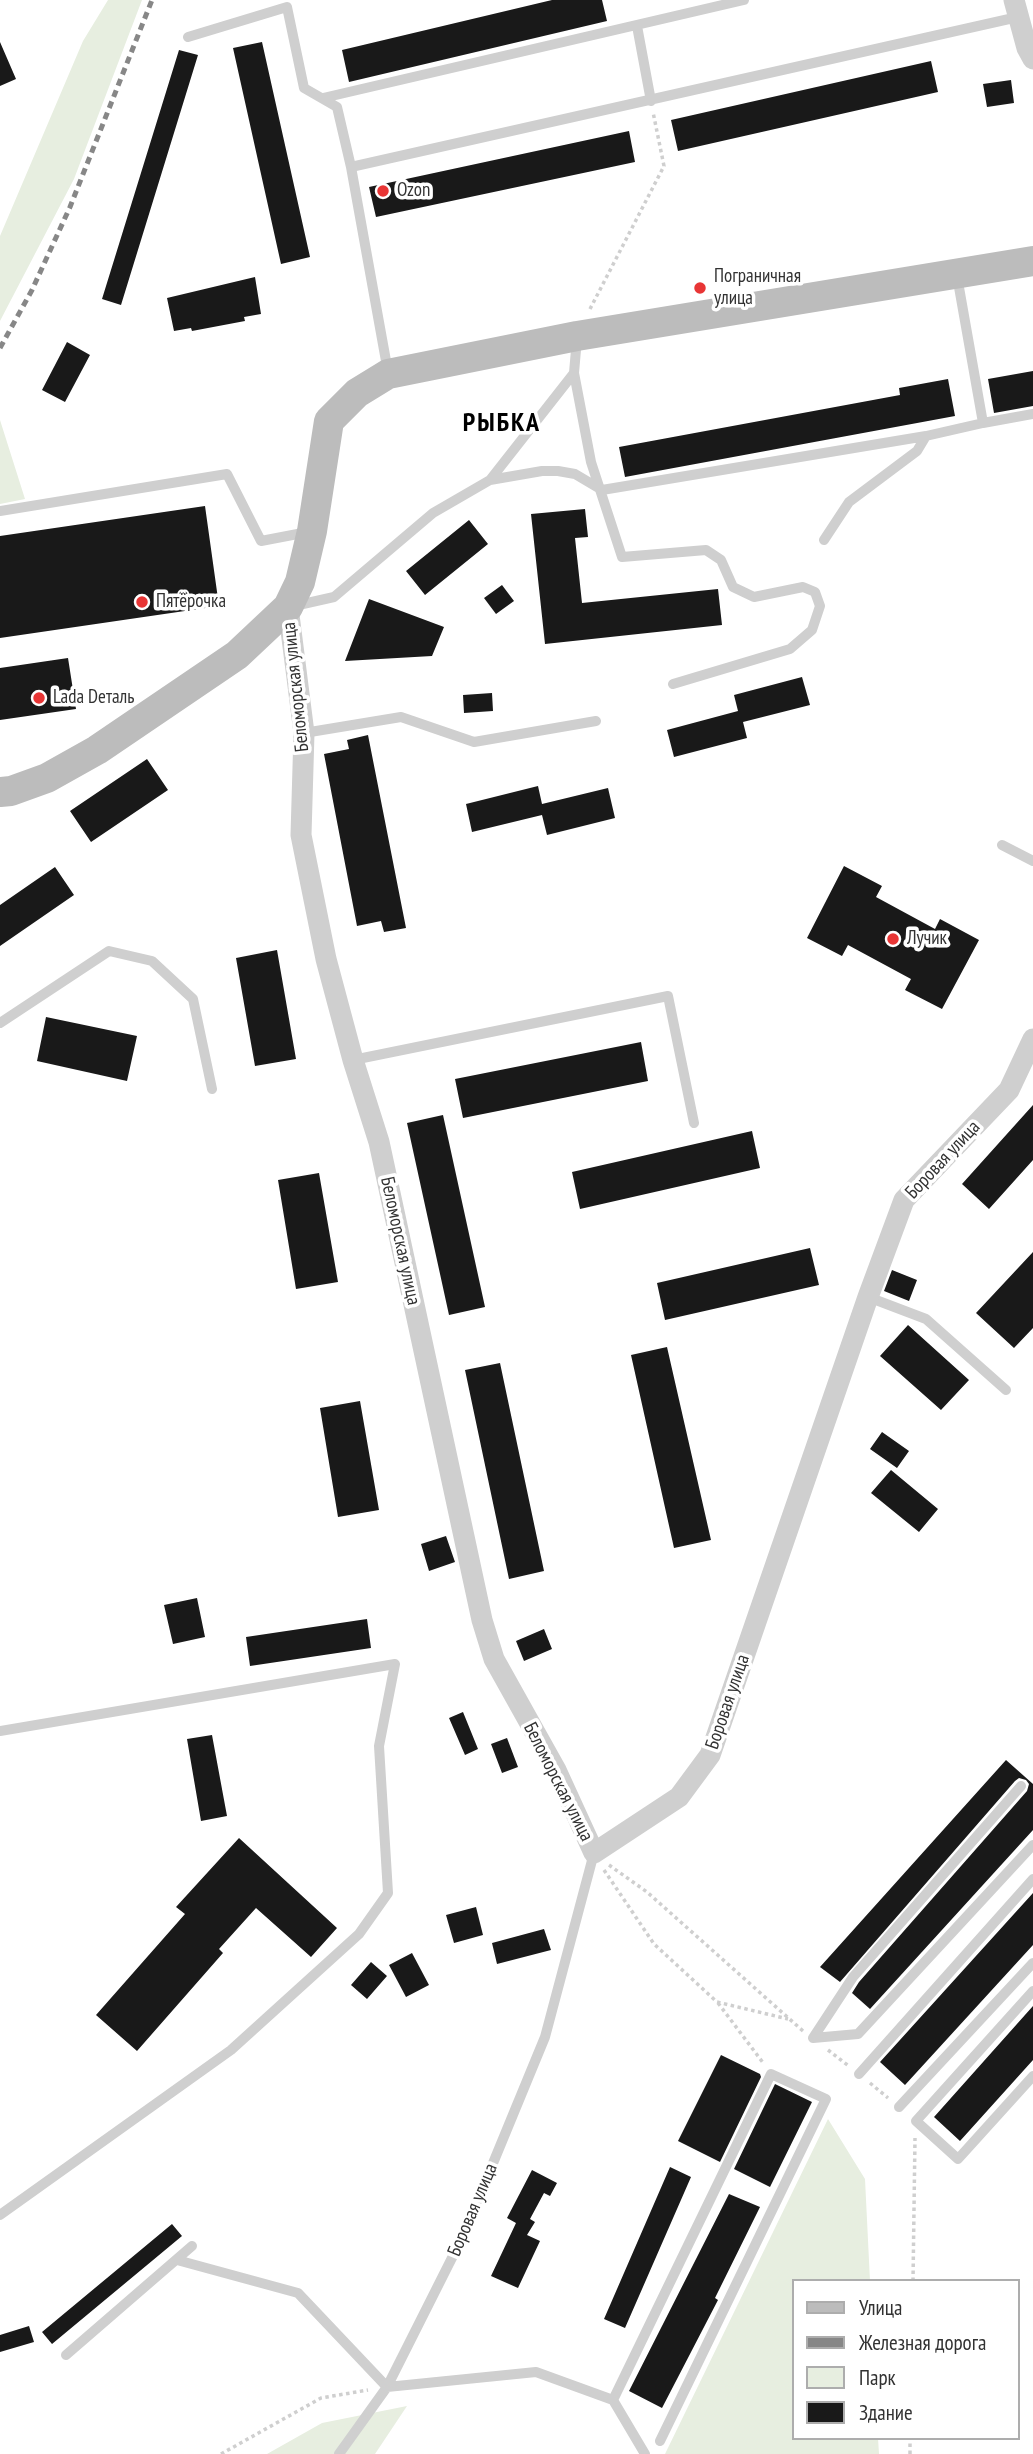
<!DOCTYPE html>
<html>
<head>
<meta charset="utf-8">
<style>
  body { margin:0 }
  #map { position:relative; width:1033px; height:2454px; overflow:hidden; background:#fff; font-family:"PT Sans Narrow",sans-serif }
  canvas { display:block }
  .legend { position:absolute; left:792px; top:2279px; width:228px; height:161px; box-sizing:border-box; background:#fff; border:2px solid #adadad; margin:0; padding:9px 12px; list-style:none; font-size:21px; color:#323232 }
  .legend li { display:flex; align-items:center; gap:14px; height:35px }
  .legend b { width:35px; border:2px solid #adadad }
</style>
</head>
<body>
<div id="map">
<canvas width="1033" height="2454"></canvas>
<ul class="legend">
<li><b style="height:9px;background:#bcbcbc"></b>Улица</li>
<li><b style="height:9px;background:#878787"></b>Железная дорога</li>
<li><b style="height:19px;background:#e7eee0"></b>Парк</li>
<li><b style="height:19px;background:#191919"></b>Здание</li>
</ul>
</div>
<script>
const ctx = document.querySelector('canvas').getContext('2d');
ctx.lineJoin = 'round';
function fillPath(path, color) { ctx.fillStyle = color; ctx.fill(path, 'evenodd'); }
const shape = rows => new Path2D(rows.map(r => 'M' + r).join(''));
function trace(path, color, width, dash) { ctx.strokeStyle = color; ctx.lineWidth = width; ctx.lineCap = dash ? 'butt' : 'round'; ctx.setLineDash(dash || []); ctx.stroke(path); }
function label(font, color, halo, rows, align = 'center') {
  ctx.font = font + ' "PT Sans Narrow",sans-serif'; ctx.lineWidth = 7; ctx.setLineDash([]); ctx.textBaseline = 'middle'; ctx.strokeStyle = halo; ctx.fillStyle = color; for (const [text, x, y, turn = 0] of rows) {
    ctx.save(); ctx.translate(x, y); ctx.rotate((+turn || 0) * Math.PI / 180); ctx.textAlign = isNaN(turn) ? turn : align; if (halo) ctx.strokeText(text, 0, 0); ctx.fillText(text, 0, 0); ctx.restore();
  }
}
fillPath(shape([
  [108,0,142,0,74,179,0,321,0,236,83,41],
  [0,420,25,499,0,504],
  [828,2119,865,2179,870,2281,793,2281,793,2438,878,2438,879,2454,665,2454],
  [407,2406,375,2454,267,2454,322,2423]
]), '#e7eee0');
fillPath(shape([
  [552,0,602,0,607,21,349,82,342,50],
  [0,42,16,79,0,86],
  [262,42,310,257,281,264,233,48],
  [179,50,198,55,121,305,102,299],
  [931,61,938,92,678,151,671,120],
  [1011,80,1014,103,987,107,983,84],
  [629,131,635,162,376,217,369,187],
  [255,277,261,314,244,317,245,321,192,331,191,328,174,331,167,298],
  [67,342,90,355,65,402,42,390],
  [1033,371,1033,406,994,413,988,379],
  [948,379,955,416,625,477,619,447,900,395,899,388],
  [205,506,219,606,0,638,0,536],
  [585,509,588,537,575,538,582,603,718,589,722,625,545,644,531,514],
  [469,520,488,544,425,595,406,571],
  [502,585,514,601,496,614,484,598],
  [369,599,444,627,432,656,345,661],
  [68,658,76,709,0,720,0,668],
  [802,677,810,705,743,722,747,738,674,757,667,730,738,711,734,695],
  [492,693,493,711,464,713,463,695],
  [368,735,406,928,384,932,381,921,357,926,324,754,349,749,347,740],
  [147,759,168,790,91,842,70,811],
  [538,786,542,804,608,788,615,818,547,835,542,815,472,832,466,804],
  [844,866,882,886,876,897,935,929,940,919,979,940,942,1009,905,990,911,979,848,945,842,956,807,938],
  [55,867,74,895,0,946,0,905],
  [277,950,296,1059,255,1066,236,958],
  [46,1017,137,1036,127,1081,37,1061],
  [641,1042,648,1081,463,1118,455,1079],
  [1033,1105,1033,1160,989,1209,962,1184],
  [443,1115,485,1307,449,1315,407,1123],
  [752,1131,760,1168,580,1209,572,1172],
  [319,1173,338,1282,296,1289,278,1180],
  [810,1248,819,1285,665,1320,657,1283],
  [1033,1252,1033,1328,1014,1348,976,1313],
  [892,1270,917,1280,909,1301,884,1291],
  [908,1325,969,1380,941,1410,880,1356],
  [667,1347,711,1540,674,1548,631,1355],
  [500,1363,544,1571,509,1579,465,1370],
  [360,1401,379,1510,338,1517,320,1408],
  [882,1432,909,1451,897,1468,870,1449],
  [891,1470,938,1509,919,1532,871,1493],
  [446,1536,455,1562,429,1571,421,1544],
  [197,1598,205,1637,173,1644,164,1605],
  [367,1619,371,1648,250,1666,246,1637],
  [544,1629,552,1649,524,1661,516,1641],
  [463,1712,478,1749,465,1755,449,1718],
  [212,1735,227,1816,201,1821,187,1739],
  [507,1738,518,1767,502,1773,491,1744],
  [1006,1760,1033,1784,1033,1830,870,2009,852,1993,859,1982,1027,1791,1029,1784,1026,1780,1019,1778,1015,1781,840,1982,820,1967],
  [239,1838,337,1928,311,1957,256,1908,219,1949,223,1953,137,2051,96,2015,185,1914,176,1907],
  [1033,1893,1033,1945,905,2085,880,2062],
  [476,1907,483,1935,454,1943,446,1915],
  [544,1929,551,1950,497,1964,492,1943],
  [412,1953,429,1985,406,1997,389,1965],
  [371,1962,387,1976,367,1999,351,1985],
  [1033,2006,1033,2060,960,2141,934,2117],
  [721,2055,760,2074,761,2077,720,2162,678,2141],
  [775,2084,812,2102,770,2187,734,2169],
  [670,2167,691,2177,625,2328,604,2319],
  [532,2170,557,2183,550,2196,544,2193,530,2219,535,2222,527,2235,540,2241,518,2288,491,2276,516,2223,507,2218],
  [729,2194,760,2207,715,2298,718,2300,662,2408,629,2391],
  [172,2224,182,2236,52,2344,42,2332],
  [29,2326,34,2342,0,2352,0,2335]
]), '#191919');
trace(shape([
  [590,309,664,166,653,112],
  [609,1865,647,1892,803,2031],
  [604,1870,654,1944,717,2002,788,2019],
  [718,2003,764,2064],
  [828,2050,850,2067],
  [870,2083,888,2098],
  [913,2281,915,2138],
  [221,2454,321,2398,368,2390],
  [910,2454,910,2438]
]), '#cfcfcf', 3.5, [3.5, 3.5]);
trace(shape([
  [637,26,651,101],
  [188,37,287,7,304,88,337,107,351,167,388,372],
  [323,98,744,0],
  [351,167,1018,17],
  [574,373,591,462,622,557,706,550,721,560,733,587,754,597,803,587,815,592,820,606,812,630,790,649,673,684],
  [983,423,1033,414],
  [490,480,542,471,558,471,575,474,602,490,926,436,983,423,957,276],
  [0,511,227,474,261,541,308,532],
  [824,540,849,502,917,451,926,436],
  [294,606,334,597,433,513,490,480,574,373,577,338],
  [304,733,401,717,474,742,596,721],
  [1002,845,1033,861],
  [0,1023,109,951,152,961,193,999,212,1089],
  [353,1060,668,996,694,1123],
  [868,1297,926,1319,1006,1390],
  [0,1731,395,1664,379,1746,388,1893,359,1934,231,2050,0,2215],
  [1021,1786,853,1977,813,2038,858,2034,1033,1845],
  [1033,1991,916,2121,958,2159,1033,2076],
  [859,2074,1033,1879],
  [899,2107,1033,1963],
  [177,2260,298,2293,387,2387,536,2372,613,2400,645,2454],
  [66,2355,192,2246],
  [613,2400,771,2074,826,2099,660,2441],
  [339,2454,387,2387,463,2236,545,2037,594,1853]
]), '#cfcfcf', 10);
trace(shape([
  [1014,0,1027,48,1033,59],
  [288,607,304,733,301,835,326,959,353,1060,379,1142,482,1620,494,1659,556,1770,594,1853,679,1797,710,1755,868,1297,904,1200,1009,1090,1033,1039]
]), '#cfcfcf', 21);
trace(shape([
  [0,792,11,791,47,778,97,750,237,655,288,607,300,582,312,531,329,421,357,393,388,374,577,336,1033,261]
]), '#bcbcbc', 30);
trace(shape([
  [0,348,32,290,70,207,152,0]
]), '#878787', 5, [7, 5]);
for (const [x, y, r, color] of [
  [383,191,7,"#e83535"],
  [700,288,7,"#e83535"],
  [142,602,7,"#e83535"],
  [39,698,7,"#e83535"],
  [893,939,7,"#e83535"]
]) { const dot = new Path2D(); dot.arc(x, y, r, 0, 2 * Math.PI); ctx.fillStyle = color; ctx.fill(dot); trace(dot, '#fff', 2.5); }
label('19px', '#323232', '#fff', [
  ["Ozon",397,191],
  ["Пограничная",714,277],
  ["улица",714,299],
  ["Пятёрочка",156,602],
  ["Lada Dеталь",53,698],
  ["Лучик",907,939]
], 'left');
label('19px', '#323232', '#fff', [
  ["Беломорская улица",296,687,-96],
  ["Боровая улица",943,1160,-47],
  ["Беломорская улица",400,1241,78],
  ["Боровая улица",728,1702,-71],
  ["Беломорская улица",558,1782,63],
  ["Боровая улица",473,2210,-67]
]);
ctx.letterSpacing = '2px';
label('bold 26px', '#000', '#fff', [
  ["РЫБКА",502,424]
]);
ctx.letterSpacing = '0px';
</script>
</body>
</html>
